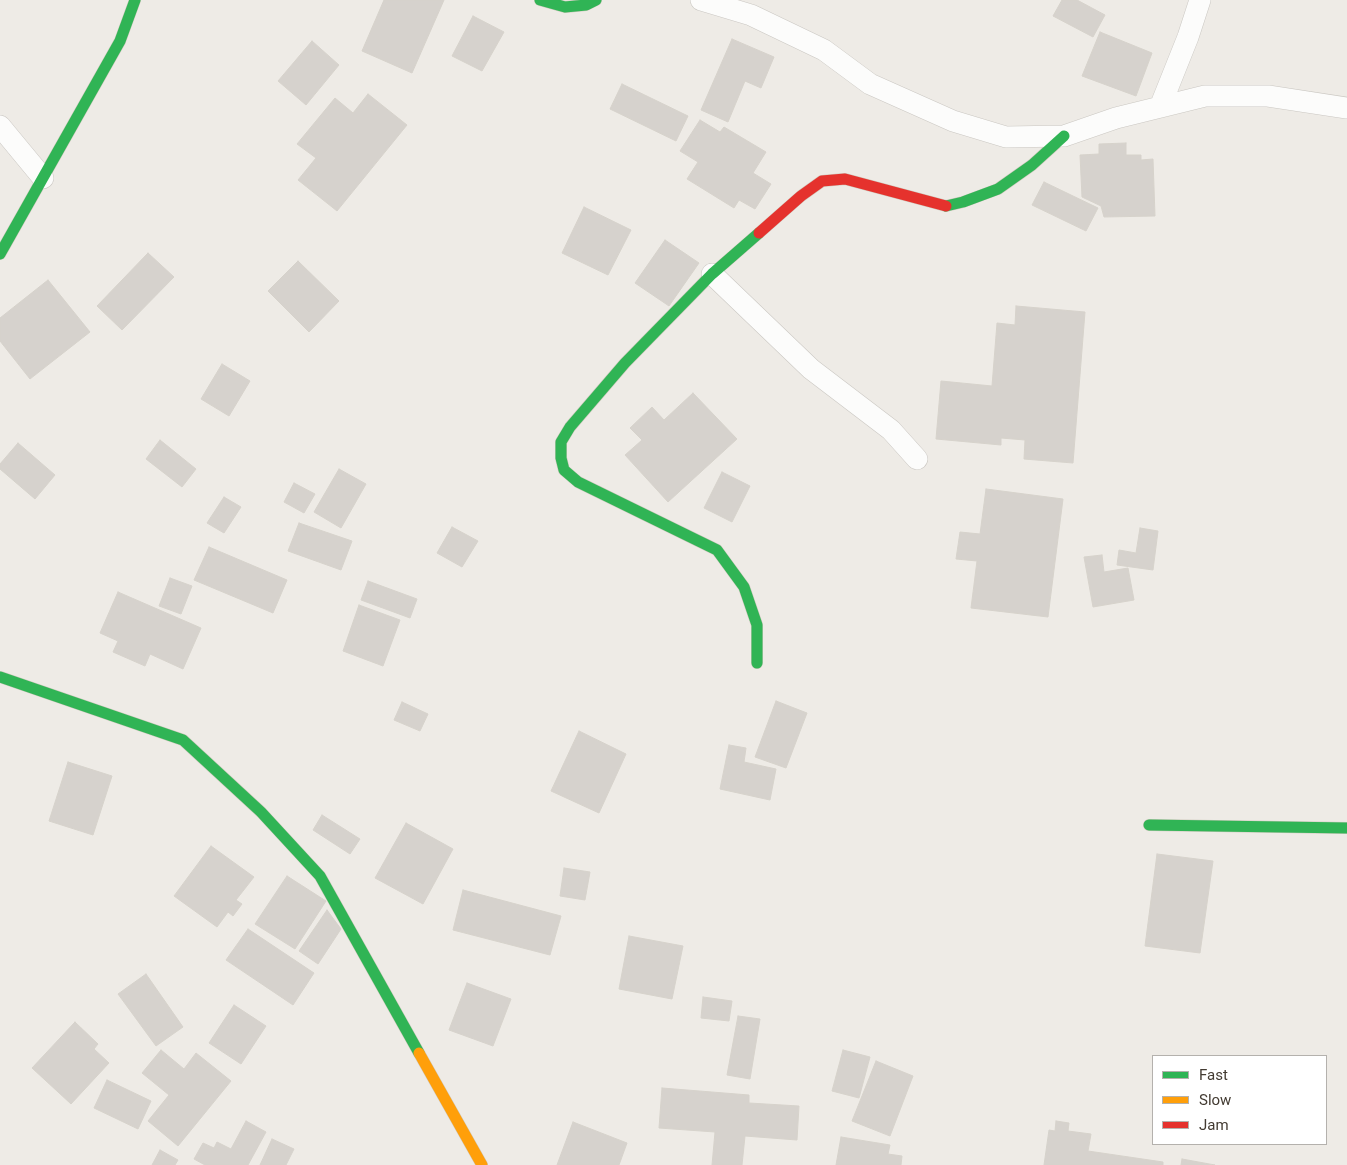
<!DOCTYPE html>
<html>
<head>
<meta charset="utf-8">
<style>
  body { margin:0 }
  #map { position:relative; width:1347px; height:1165px; overflow:hidden; background:#eeebe6; font-family:Roboto,sans-serif }
  canvas { display:block }
  .legend { position:absolute; left:1152px; top:1055px; width:175px; height:90px; box-sizing:border-box; background:#fff; border:1px solid #b4b1ad; margin:0; padding:6px 9px; list-style:none; font-size:15px; color:#433b32 }
  .legend li { display:flex; align-items:center; gap:10px; height:25px }
  .legend b { width:25px; border:1px solid #b4b1ad }
</style>
</head>
<body>
<div id="map">
<canvas width="1347" height="1165"></canvas>
<ul class="legend">
<li><b style="height:6px;background:#30b455"></b>Fast</li>
<li><b style="height:6px;background:#ff9f0a"></b>Slow</li>
<li><b style="height:6px;background:#e5322d"></b>Jam</li>
</ul>
</div>
<script>
const ctx = document.querySelector('canvas').getContext('2d');
ctx.lineJoin = 'round';
function fillPath(path, color) { ctx.fillStyle = color; ctx.fill(path, 'evenodd'); }
const shape = rows => new Path2D(rows.map(r => 'M' + r).join(''));
function trace(path, color, width, dash) { ctx.strokeStyle = color; ctx.lineWidth = width; ctx.lineCap = dash ? 'butt' : 'round'; ctx.setLineDash(dash || []); ctx.stroke(path); }
const building = shape([
  [384,0,444,0,412,73,362,51,384,0],
  [1062,0,1077,0,1105,15,1093,37,1053,16,1062,0],
  [473,16,504,32,482,71,452,56,473,16],
  [1100,32,1152,53,1136,96,1082,76,1100,32],
  [732,39,774,57,761,88,745,81,728,122,701,110,732,39],
  [312,41,339,65,306,105,278,81,312,41],
  [622,84,688,116,676,141,610,109,622,84],
  [368,94,407,125,337,211,298,180,316,158,297,144,335,98,353,113,368,94],
  [700,120,720,132,724,127,766,152,753,173,771,184,755,209,739,200,734,208,687,179,698,162,680,151,700,120],
  [1126,143,1126,155,1141,155,1141,160,1153,159,1155,216,1104,217,1101,206,1082,197,1080,155,1099,154,1099,144,1126,143],
  [1044,182,1098,208,1086,231,1032,205,1044,182],
  [584,207,631,230,608,275,562,253,584,207],
  [665,240,699,263,669,306,635,283,665,240],
  [148,253,174,277,122,330,97,306,148,253],
  [298,261,339,301,309,332,268,291,298,261],
  [48,280,90,332,30,379,0,341,0,318,48,280],
  [1016,306,1085,312,1073,463,1024,459,1025,440,1001,438,1001,445,936,439,941,381,992,386,997,323,1015,325,1016,306],
  [222,364,250,381,229,416,201,399,222,364],
  [693,393,737,439,668,502,625,455,642,440,630,428,652,407,664,420,693,393],
  [160,440,196,469,182,487,146,459,160,440],
  [18,443,55,475,35,499,0,469,0,464,18,443],
  [339,469,366,484,341,528,314,512,339,469],
  [722,472,750,486,732,522,704,508,722,472],
  [294,483,315,494,304,513,284,502,294,483],
  [986,489,1063,499,1048,617,971,608,977,561,956,559,960,532,980,534,986,489],
  [224,497,241,507,224,533,207,523,224,497],
  [299,523,352,541,341,570,288,551,299,523],
  [452,527,478,541,462,567,437,553,452,527],
  [1140,528,1158,531,1153,570,1117,565,1119,550,1136,553,1140,528],
  [209,547,287,580,273,613,194,580,209,547],
  [1102,555,1104,572,1128,568,1134,600,1093,607,1084,557,1102,555],
  [170,578,192,586,181,614,159,606,170,578],
  [368,581,417,599,410,618,361,600,368,581],
  [118,592,201,628,183,669,150,654,145,666,113,652,118,641,100,633,118,592],
  [359,605,400,620,383,666,343,651,359,605],
  [776,701,807,713,786,768,755,757,776,701],
  [402,702,428,714,420,731,394,720,402,702],
  [579,731,626,754,599,813,551,791,579,731],
  [729,745,746,748,744,762,776,769,770,800,720,789,729,745],
  [68,762,112,776,93,835,49,821,68,762],
  [322,815,360,839,350,854,313,830,322,815],
  [406,823,453,849,423,904,375,878,406,823],
  [211,846,254,877,236,900,242,904,233,916,228,912,217,927,174,896,211,846],
  [1157,854,1213,861,1200,953,1145,946,1157,854],
  [564,868,590,872,585,900,560,896,564,868],
  [287,876,326,901,295,949,255,924,287,876],
  [463,890,561,916,550,955,453,930,463,890],
  [327,910,341,929,318,964,299,951,327,910],
  [248,929,314,973,293,1005,226,960,248,929],
  [629,936,683,946,672,999,619,989,629,936],
  [146,974,183,1027,156,1046,118,994,146,974],
  [467,983,511,999,493,1046,449,1030,467,983],
  [703,997,732,1001,729,1021,701,1018,703,997],
  [234,1005,266,1026,241,1064,209,1043,234,1005],
  [738,1016,760,1019,750,1079,727,1075,738,1016],
  [75,1022,98,1044,94,1049,109,1063,71,1104,32,1068,75,1022],
  [161,1050,184,1069,196,1053,231,1081,178,1146,148,1121,169,1095,142,1073,161,1050],
  [843,1050,870,1057,859,1098,832,1091,843,1050],
  [876,1061,913,1076,890,1136,852,1121,876,1061],
  [107,1080,151,1101,138,1129,94,1108,107,1080],
  [662,1088,749,1095,749,1103,799,1106,797,1140,745,1136,742,1165,712,1165,715,1132,659,1128,662,1088],
  [246,1121,266,1132,248,1165,205,1165,194,1159,203,1143,214,1148,217,1142,231,1149,246,1121],
  [1056,1121,1069,1123,1068,1131,1091,1134,1088,1151,1163,1162,1163,1165,1044,1165,1049,1130,1055,1131,1056,1121],
  [573,1122,627,1143,619,1165,557,1165,573,1122],
  [841,1137,890,1145,888,1154,902,1156,901,1165,836,1165,841,1137],
  [272,1139,294,1149,286,1165,260,1165,272,1139],
  [160,1150,178,1160,175,1165,152,1165,160,1150],
  [1182,1159,1215,1165,1181,1165,1182,1159]
]);
fillPath(building, '#d6d2cd');
trace(building, '#d6d2cb', 1);
const street = shape([
  [701,0,751,15,824,50,870,84,953,121,1006,137,1064,136,1116,118,1205,96,1268,96,1347,108],
  [1160,107,1188,37,1200,0],
  [0,126,43,178],
  [712,274,811,369,891,430,917,459]
]);
const fast = shape([
  [540,0,565,7,586,5,596,0],
  [946,206,963,202,998,189,1032,165,1064,136],
  [0,254,120,41,135,0],
  [757,663,757,625,744,587,717,550,578,482,564,470,561,458,561,442,570,427,625,363,712,274,759,233],
  [0,677,183,740,261,812,320,876,419,1053],
  [1149,825,1347,828]
]);
const slow = shape([
  [419,1053,482,1165]
]);
const jam = shape([
  [759,233,801,196,822,181,845,179,946,206]
]);
trace(street, '#cac7c2', 22);
trace(fast, '#cfc9bd', 12);
trace(slow, '#cfc9bd', 12);
trace(jam, '#cfc9bd', 12);
trace(street, '#fcfcfb', 21);
trace(fast, '#30b455', 11);
trace(slow, '#ff9f0a', 11);
trace(jam, '#e5322d', 11);
</script>
</body>
</html>
